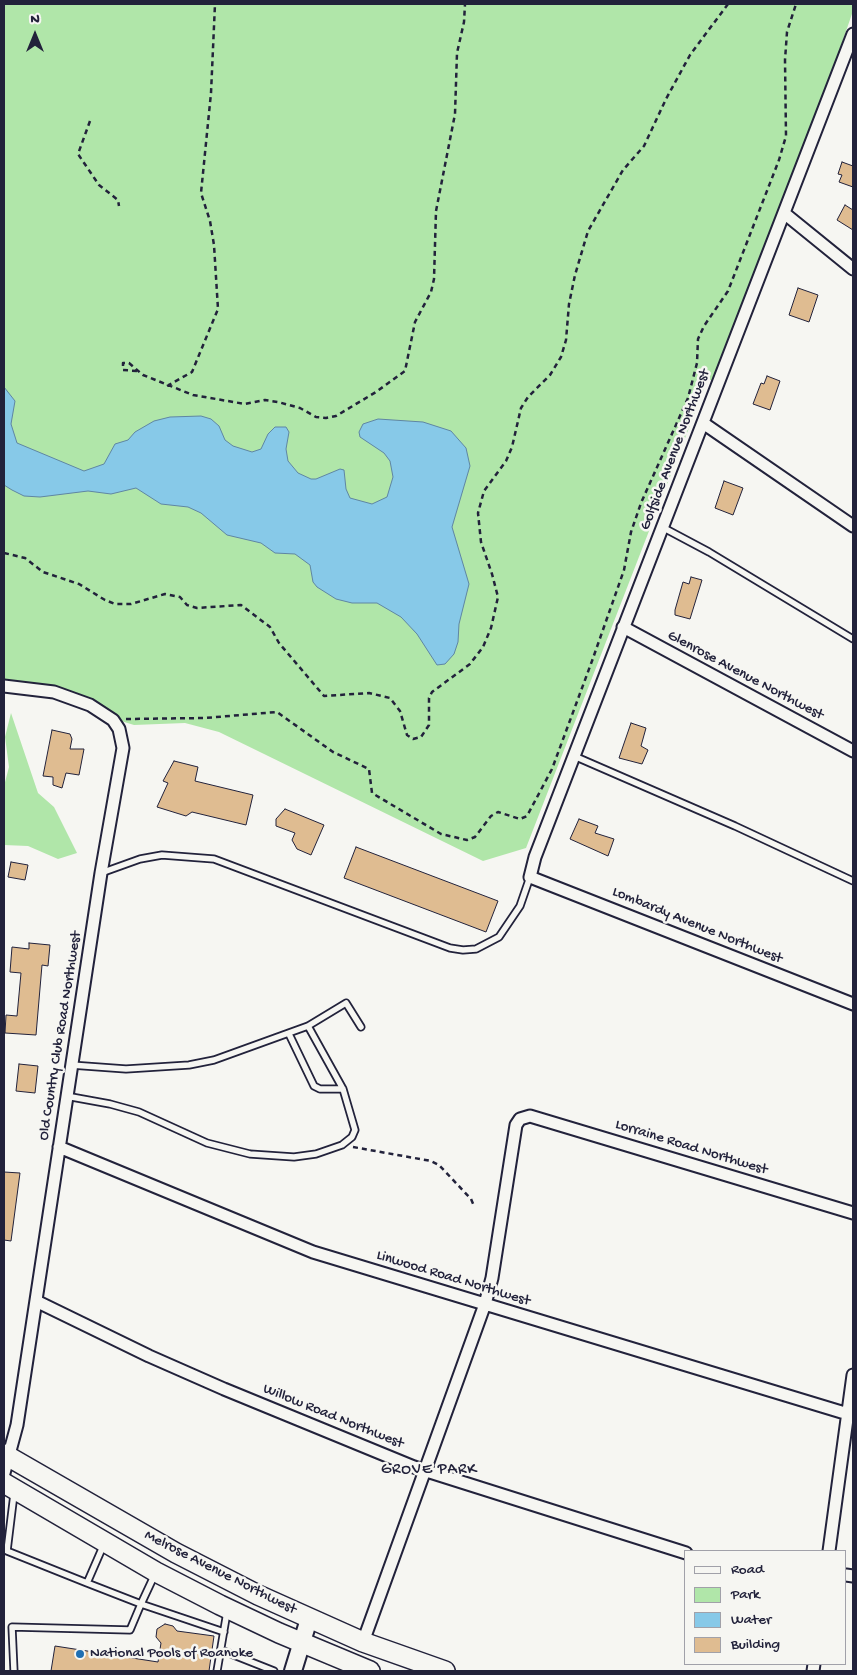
<!DOCTYPE html>
<html>
<head>
<meta charset="utf-8">
<style>
  body { margin:0 }
  #map { position:relative; width:857px; height:1675px; overflow:hidden; background:#f6f6f2; font-family:"Gochi Hand",sans-serif }
  canvas { display:block }
  .frame { position:absolute; inset:0; border:5px solid #22223b; pointer-events:none }
  .legend { position:absolute; left:684px; top:1550px; width:162px; height:115px; box-sizing:border-box; background:#f6f6f2; border:1px solid #a1a1a9; margin:0; padding:6px 9px; list-style:none; font-size:15px; color:#22223b }
  .legend li { display:flex; align-items:center; gap:10px; height:25px }
  .legend b { width:25px; border:1px solid #a1a1a9 }
  .north { position:absolute; left:10px; top:10px; width:50px; height:50px; -webkit-text-stroke:4px #f6f6f2; paint-order:stroke; rotate:0deg; font-size:14px; font-weight:700; line-height:20px; text-align:center; color:#22223b }
  .north::after { content:''; display:block; margin:auto; width:18px; height:22px; background:#22223b; clip-path:polygon(50% 0,100% 100%,50% 72%,0 100%) }
</style>
</head>
<body>
<div id="map">
<canvas width="857" height="1675"></canvas>
<div class="frame"></div>
<ul class="legend">
<li><b style="height:6px;background:#f6f6f2"></b>Road</li>
<li><b style="height:14px;background:#b0e6a9"></b>Park</li>
<li><b style="height:14px;background:#87c9e8"></b>Water</li>
<li><b style="height:14px;background:#dfbc91"></b>Building</li>
</ul>
<div class="north">N</div>
</div>
<script>
const ctx = document.querySelector('canvas').getContext('2d');
ctx.lineJoin = 'round';
function fillPath(path, color) { ctx.fillStyle = color; ctx.fill(path, 'evenodd'); }
const shape = rows => new Path2D(rows.map(r => 'M' + r).join(''));
function trace(path, color, width, dash) { ctx.strokeStyle = color; ctx.lineWidth = width; ctx.lineCap = dash ? 'butt' : 'round'; ctx.setLineDash(dash || []); ctx.stroke(path); }
function label(font, color, halo, rows, align = 'center') {
  ctx.font = font + ' "Gochi Hand",sans-serif'; ctx.lineWidth = 5; ctx.setLineDash([]); ctx.textBaseline = 'middle'; ctx.strokeStyle = halo; ctx.fillStyle = color; for (const [text, x, y, turn = 0] of rows) {
    ctx.save(); ctx.translate(x, y); ctx.rotate((+turn || 0) * Math.PI / 180); ctx.textAlign = isNaN(turn) ? turn : align; if (halo) ctx.strokeText(text, 0, 0); ctx.fillText(text, 0, 0); ctx.restore();
  }
}
fillPath(shape([
  [4,4,853,4,853,11,830,77,721,360,713,381,708,379,526,848,483,861,219,732,185,723,134,725,121,721,80,697,43,684,4,680],
  [11,713,38,793,54,807,77,853,58,859,28,846,4,845,4,786,9,767,5,737]
]), '#b0e6a9');
const water = shape([
  [4,387,15,401,11,424,17,443,84,471,104,464,115,444,128,440,135,432,154,421,170,417,201,416,211,419,219,426,225,440,233,446,252,452,261,449,268,434,275,427,286,427,289,432,286,449,288,461,298,473,311,479,316,479,340,469,344,470,346,489,350,498,372,504,387,497,393,477,390,461,384,453,360,437,359,432,363,424,378,419,423,422,451,431,466,448,470,466,452,527,469,584,459,624,458,642,454,654,445,664,437,665,417,634,401,617,377,603,352,603,336,599,317,587,313,582,310,565,295,554,275,553,261,543,227,535,201,513,188,507,161,504,136,488,111,494,88,491,40,497,24,496,12,490,4,485,4,387]
]);
fillPath(water, '#87c9e8');
trace(water, '#5f86a3', 1);
const building = shape([
  [842,162,853,166,853,187,839,182,842,175,838,174,842,162],
  [845,205,853,210,853,230,837,220,845,205],
  [798,288,818,295,809,322,789,315,798,288],
  [767,376,780,381,770,410,753,404,761,383,764,384,767,376],
  [724,481,743,488,733,515,715,508,724,481],
  [691,577,702,580,690,619,675,615,675,610,683,582,689,584,691,577],
  [631,723,646,728,641,746,648,750,642,764,619,758,631,723],
  [52,730,70,734,72,739,70,749,84,749,79,775,66,773,62,788,53,785,53,777,43,776,52,730],
  [174,761,198,767,195,781,253,795,246,825,192,812,186,816,157,807,168,783,163,781,174,761],
  [285,809,324,825,311,855,297,849,292,840,295,833,276,826,276,819,285,809],
  [579,819,598,826,595,833,614,839,608,856,570,839,579,819],
  [356,847,498,901,486,932,344,878,356,847],
  [11,862,28,865,25,880,8,877,11,862],
  [29,943,50,945,48,966,42,965,36,1035,5,1033,6,1015,17,1016,21,973,10,972,12,947,29,949,29,943],
  [19,1064,38,1066,35,1093,16,1091,19,1064],
  [4,1172,20,1173,11,1241,4,1240,4,1172],
  [165,1624,173,1626,177,1631,214,1636,209,1671,51,1671,55,1646,158,1662,161,1643,156,1637,157,1629,165,1624]
]);
fillPath(building, '#dfbc91');
trace(building, '#22223b', 1);
const lane = shape([
  [662,527,709,552,853,639],
  [574,756,735,826,853,881],
  [101,873,140,859,162,855,214,859,450,948,463,950,476,949,499,937,520,906,530,877],
  [289,1034,314,1086,320,1089,343,1089],
  [71,1065,126,1069,189,1065,214,1060,308,1026,346,1003,361,1027],
  [66,1096,110,1104,139,1112,207,1143,250,1154,294,1157,316,1154,342,1145,352,1137,355,1130,343,1089,308,1026],
  [14,1494,7,1551,87,1583,104,1544],
  [155,1574,141,1604,224,1632],
  [221,1650,274,1671],
  [14,1671,12,1627,130,1630,141,1604,87,1583],
  [217,1671,227,1612]
]);
const street = shape([
  [853,34,535,857,530,877,853,1004],
  [784,213,853,269],
  [703,423,853,526],
  [623,627,853,751],
  [4,686,54,692,90,705,113,720,119,729,123,748,101,873,17,1425,4,1473],
  [59,1147,313,1252,848,1414],
  [36,1301,149,1356,224,1389,414,1467,686,1553],
  [829,1551,853,1375],
  [846,1575,853,1576],
  [363,1642,485,1304,492,1278,516,1125,520,1119,530,1116,853,1213],
  [813,1671,814,1664]
]);
const secondary = shape([
  [293,1671,309,1619]
]);
const primary = shape([
  [4,1454,176,1553,258,1595,363,1642,445,1671],
  [4,1483,156,1572,220,1605,279,1633,370,1671]
]);
trace(lane, '#22223b', 9);
trace(street, '#22223b', 15);
trace(secondary, '#22223b', 20);
trace(primary, '#22223b', 22);
trace(shape([
  [90,121,78,154,99,185,118,200,119,206],
  [137,371,123,370,123,363,129,363,143,375,193,395,245,404,265,400,278,402,300,408,316,417,326,418,336,416,376,392,405,371,415,322,431,292,434,279,436,211,455,114,457,53,464,22,465,4],
  [167,386,192,372,218,309,214,245,210,221,201,193,211,93,215,4],
  [4,553,25,558,43,572,79,584,105,600,115,604,131,604,165,594,180,597,187,605,197,608,241,605,270,627,279,643,324,696,369,693,390,698,400,711,407,735,413,739,421,737,429,725,429,698,432,692,470,664,483,647,491,628,498,597,492,574,481,542,478,513,484,491,506,461,512,447,521,408,528,397,550,375,561,357,566,340,569,304,575,275,588,231,623,170,644,146,666,99,690,55,728,4],
  [126,719,205,718,277,712,333,752,369,769,372,793,441,834,467,840,475,837,491,816,498,812,520,819,527,816,552,769,592,661,624,570,631,532,641,503,688,398,697,363,698,339,704,326,728,291,779,160,786,136,785,60,787,32,796,4],
  [353,1147,431,1161,439,1165,471,1199,474,1206]
]), '#22223b', 2.5, [5, 4]);
trace(lane, '#f6f6f2', 5.5);
trace(street, '#f6f6f2', 11);
trace(secondary, '#f6f6f2', 16);
trace(primary, '#f6f6f2', 19);
for (const [x, y, r, color] of [
  [80,1654,5,"#1f6fb2"]
]) { const dot = new Path2D(); dot.arc(x, y, r, 0, 2 * Math.PI); ctx.fillStyle = color; ctx.fill(dot); trace(dot, '#f6f6f2', 2); }
label('15px', '#22223b', '#f6f6f2', [
  ["Golfside Avenue Northwest",676,450,-69],
  ["Glenrose Avenue Northwest",745,676,28],
  ["Lombardy Avenue Northwest",697,926,22],
  ["Old Country Club Road Northwest",61,1036,-81],
  ["Lorraine Road Northwest",691,1148,17],
  ["Linwood Road Northwest",453,1279,17],
  ["Willow Road Northwest",333,1417,22],
  ["Melrose Avenue Northwest",220,1573,27]
]);
label('15px', '#22223b', '#f6f6f2', [
  ["National Pools of Roanoke",90,1654]
], 'left');
ctx.letterSpacing = '1px';
label('16px', '#22223b', '#f6f6f2', [
  ["GROVE PARK",429,1471]
]);
ctx.letterSpacing = '0px';
</script>
</body>
</html>
